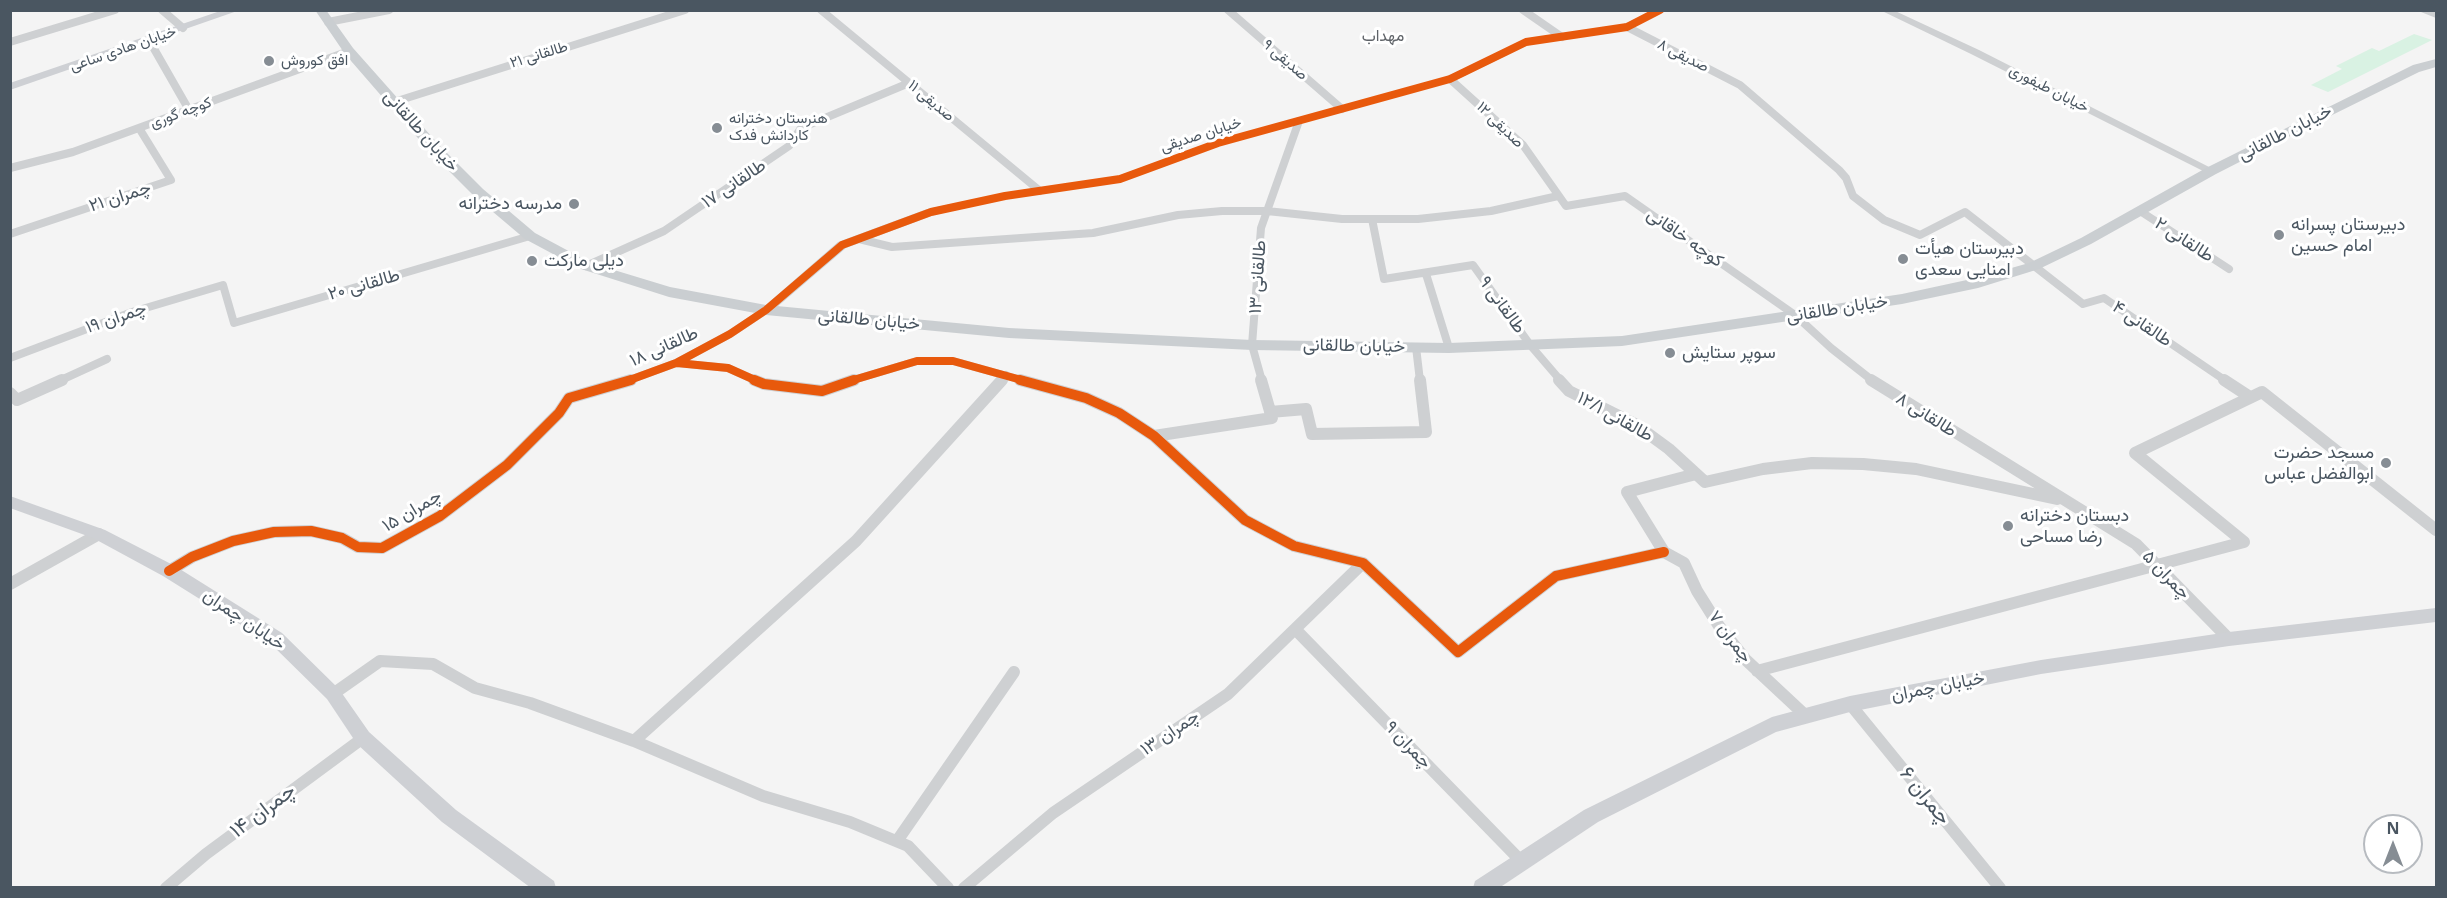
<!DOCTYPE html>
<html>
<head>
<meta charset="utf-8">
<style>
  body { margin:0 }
  #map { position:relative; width:2447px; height:898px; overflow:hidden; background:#f4f4f4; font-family:"Noto Sans",sans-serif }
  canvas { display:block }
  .frame { position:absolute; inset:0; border:12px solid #4a5661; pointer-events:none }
  .north { position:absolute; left:2363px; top:814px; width:60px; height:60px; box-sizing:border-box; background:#fff; border:2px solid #b7bbc0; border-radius:50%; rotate:0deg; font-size:16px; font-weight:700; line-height:24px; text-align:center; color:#4a5661 }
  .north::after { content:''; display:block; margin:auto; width:21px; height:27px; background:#868d94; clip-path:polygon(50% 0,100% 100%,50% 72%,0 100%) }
</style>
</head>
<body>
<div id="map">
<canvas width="2447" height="898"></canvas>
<div class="frame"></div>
<div class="north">N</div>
</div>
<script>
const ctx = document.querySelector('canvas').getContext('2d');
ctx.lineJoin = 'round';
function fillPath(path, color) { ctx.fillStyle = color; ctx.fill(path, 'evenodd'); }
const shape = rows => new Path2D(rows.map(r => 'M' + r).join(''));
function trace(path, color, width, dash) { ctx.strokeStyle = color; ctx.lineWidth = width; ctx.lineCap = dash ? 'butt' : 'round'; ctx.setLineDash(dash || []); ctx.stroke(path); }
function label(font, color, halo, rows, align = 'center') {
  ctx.font = font + ' "Noto Sans",Vazirmatn,sans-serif'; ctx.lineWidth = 6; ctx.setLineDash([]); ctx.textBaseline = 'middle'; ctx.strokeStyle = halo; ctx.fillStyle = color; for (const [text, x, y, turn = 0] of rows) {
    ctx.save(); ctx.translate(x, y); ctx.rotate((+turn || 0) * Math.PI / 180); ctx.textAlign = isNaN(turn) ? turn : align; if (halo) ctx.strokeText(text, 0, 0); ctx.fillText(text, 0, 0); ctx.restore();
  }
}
fillPath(shape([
  [2414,34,2432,40,2328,92,2311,85,2342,69,2336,66,2372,48,2379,51]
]), '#d9f2e3');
trace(shape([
  [162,10,183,28],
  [821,10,1040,191],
  [1228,10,1342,109],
  [1523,10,1562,37],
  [328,22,389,10],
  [1627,27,1740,85,1839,170,1846,178,1853,196,1884,220,1920,235,1965,212,2083,304,2104,298,2226,381],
  [149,40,189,110],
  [10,42,115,10],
  [1450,79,1523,145,1566,206,1625,196,1795,315,1831,348,1873,381],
  [394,102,685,10],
  [10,168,73,152,349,51],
  [2140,211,2229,269],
  [1372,219,1384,279,1473,265,1531,346,1561,381],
  [10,234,171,180,139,128],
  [859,239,892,247,1093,233,1178,215,1222,211,1267,211,1342,219,1418,219,1491,211,1558,196],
  [586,266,664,231,789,146,801,128,909,83],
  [1426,274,1449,348],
  [1416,347,1420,381],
  [10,358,132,312,223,285,234,323,530,236],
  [676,363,728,368,757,381],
  [59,381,107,359],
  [627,381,676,363,730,334,766,310],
  [850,381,917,361,953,361,1025,381],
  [1001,381,1006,375],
  [1262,381,1252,345,1261,228,1299,121]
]), '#ced0d2', 8);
trace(shape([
  [754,380,764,384,822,391,854,380],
  [1020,380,1086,398,1119,413,1154,436,1245,520,1294,546,1363,563,1458,652,1556,576,1664,552],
  [1559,380,1569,391,1635,424,1669,449,1705,482,1763,469,1812,463,1863,464,1916,469,2057,499],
  [1871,380,2136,544,2229,639],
  [2224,380,2250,397],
  [10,393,17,400,62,380],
  [1270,412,1306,409,1312,434,1426,432,1420,380],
  [1154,436,1272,418,1261,380],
  [2244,542,2135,453,2262,392,2436,530],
  [1664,552,1684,563,1697,591,1719,626,1746,660,1806,716],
  [1664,552,1627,492,1696,474],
  [169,571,192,557,233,541,274,532,311,531,342,538,358,547,382,548,440,516,507,465,559,413,569,398,631,380],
  [10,584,99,534],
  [1295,629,1522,862],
  [1757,671,2244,542],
  [333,694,380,661,433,664,475,688,530,703,634,741,763,796,850,822,908,846,948,888],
  [1850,704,2000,888],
  [634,741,856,541,1002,380],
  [897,841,1014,672],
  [166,888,206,854,363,738],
  [964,888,1053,813,1228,694,1363,563]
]), '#ced0d2', 12);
fillPath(shape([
  [1652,10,1664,10,1630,29,1528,45,1454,81,1222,145,1124,181,1005,199,934,215,846,248,770,313,762,313,760,310,838,242,927,209,1005,193,1118,176,1214,141,1446,77,1523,40,1625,24,1652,10],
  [1880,10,1893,10,1979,50,2217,171,2211,174,2207,173,1971,54,1880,10],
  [2420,10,2436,12,2436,18,2421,12,2420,10]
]), '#ced0d2');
fillPath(shape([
  [223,10,240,10,10,90,10,83,223,10],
  [10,496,105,530,175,566,282,633,339,689,369,732,456,810,554,881,556,888,531,888,442,822,357,744,327,699,270,643,163,576,93,538,10,508,10,496],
  [2436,608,2436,622,2229,646,2041,674,1850,712,1776,732,1598,822,1499,888,1473,888,1475,881,1584,810,1772,717,1850,696,2041,660,2229,632,2436,608]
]), '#ced0d4');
fillPath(shape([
  [315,10,326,10,353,48,440,146,483,189,535,233,591,263,670,287,766,305,1009,328,1252,340,1449,343,1622,336,1902,294,1976,278,2029,263,2081,238,2206,168,2413,65,2436,59,2436,67,2419,72,2310,126,2216,174,2091,244,2039,269,1978,288,1902,304,1622,346,1449,353,1252,350,1009,338,766,315,669,297,581,269,525,239,473,195,430,152,345,54,315,10]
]), '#caced1');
trace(shape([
  [677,363,728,368,757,381],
  [627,381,676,363,730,334,766,310,842,245,931,212,1005,196,1120,179,1218,143,1450,79,1526,42,1627,27,1660,10],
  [850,381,917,361,953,361,1025,381]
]), '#e8590c', 8);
trace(shape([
  [754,380,764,384,822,391,854,380],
  [1020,380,1086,398,1119,413,1154,436,1245,520,1294,546,1363,563,1458,652,1556,576,1664,552],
  [169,571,192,557,233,541,274,532,311,531,342,538,358,547,382,548,440,516,507,465,559,413,569,398,631,380]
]), '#e8590c', 10);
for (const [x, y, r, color] of [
  [269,61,6,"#868d94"],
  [717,128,6,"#868d94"],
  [574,204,6,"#868d94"],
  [2279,235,6,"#868d94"],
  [1903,259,6,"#868d94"],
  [532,261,6,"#868d94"],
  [1670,353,6,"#868d94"],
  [2386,463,6,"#868d94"],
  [2008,526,6,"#868d94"]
]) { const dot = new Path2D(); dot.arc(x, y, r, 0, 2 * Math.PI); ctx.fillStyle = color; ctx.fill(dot); trace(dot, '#fff', 2); }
label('15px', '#4a5661', '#fff', [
  ["خیابان هادی ساعی",123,49,-19],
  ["طالقانی ۲۱",539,55,-17],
  ["صدیقی ۸",1683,56,27],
  ["صدیقی ۹",1285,60,41],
  ["خیابان طیفوری",2049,89,27],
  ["صدیقی ۱۱",931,101,40],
  ["کوچه گوری",181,113,-20],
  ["صدیقی ۱۲",1500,125,44],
  ["خیابان صدیقی",1201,135,-18]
]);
label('15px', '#4a5661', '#fff', [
  ["افق کوروش",281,61],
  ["هنرستان دخترانه",729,119],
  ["کاردانش فدک",729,136]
], 'left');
label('16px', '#5f6368', '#fff', [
  ["مهداب",1383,36]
]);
label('18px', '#4a5661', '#fff', [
  ["خیابان طالقانی",421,131,48],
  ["خیابان طالقانی",2285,133,-27],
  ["طالقانی ۱۷",734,184,-34],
  ["چمران ۲۱",120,197,-18],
  ["کوچه خاقانی",1685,238,35],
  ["طالقانی ۲",2184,240,33],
  ["طالقانی ۱۳",1258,277,-86],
  ["طالقانی ۲۰",364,285,-16],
  ["طالقانی ۹",1502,305,54],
  ["خیابان طالقانی",1837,309,-9],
  ["چمران ۱۹",116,318,-19],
  ["خیابان طالقانی",869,320,5],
  ["طالقانی ۴",2142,324,34],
  ["خیابان طالقانی",1354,346,1],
  ["طالقانی ۱۸",664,347,-24],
  ["طالقانی ۸",1926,415,32],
  ["طالقانی ۱۲/۱",1615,417,29],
  ["چمران ۱۵",412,511,-31],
  ["چمران ۵",2166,575,46],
  ["خیابان چمران",244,620,34],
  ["چمران ۷",1730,637,53],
  ["خیابان چمران",1938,687,-11],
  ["چمران ۱۳",1170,733,-34],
  ["چمران ۹",1408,745,46]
]);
label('18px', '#4a5661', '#fff', [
  ["مدرسه دخترانه",562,204,"right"],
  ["دبیرستان پسرانه",2291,225],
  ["امام حسین",2291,246],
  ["دبیرستان هیأت",1915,249],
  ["امنایی سعدی",1915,270],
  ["دیلی مارکت",544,261],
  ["سوپر ستایش",1682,353],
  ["مسجد حضرت",2374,453,"right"],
  ["ابوالفضل عباس",2374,474,"right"],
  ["دبستان دخترانه",2020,516],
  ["رضا مساحی",2020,537]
], 'left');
label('21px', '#4a5661', '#fff', [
  ["چمران ۶",1925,796,51],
  ["چمران ۱۴",263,811,-37]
]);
</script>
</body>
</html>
